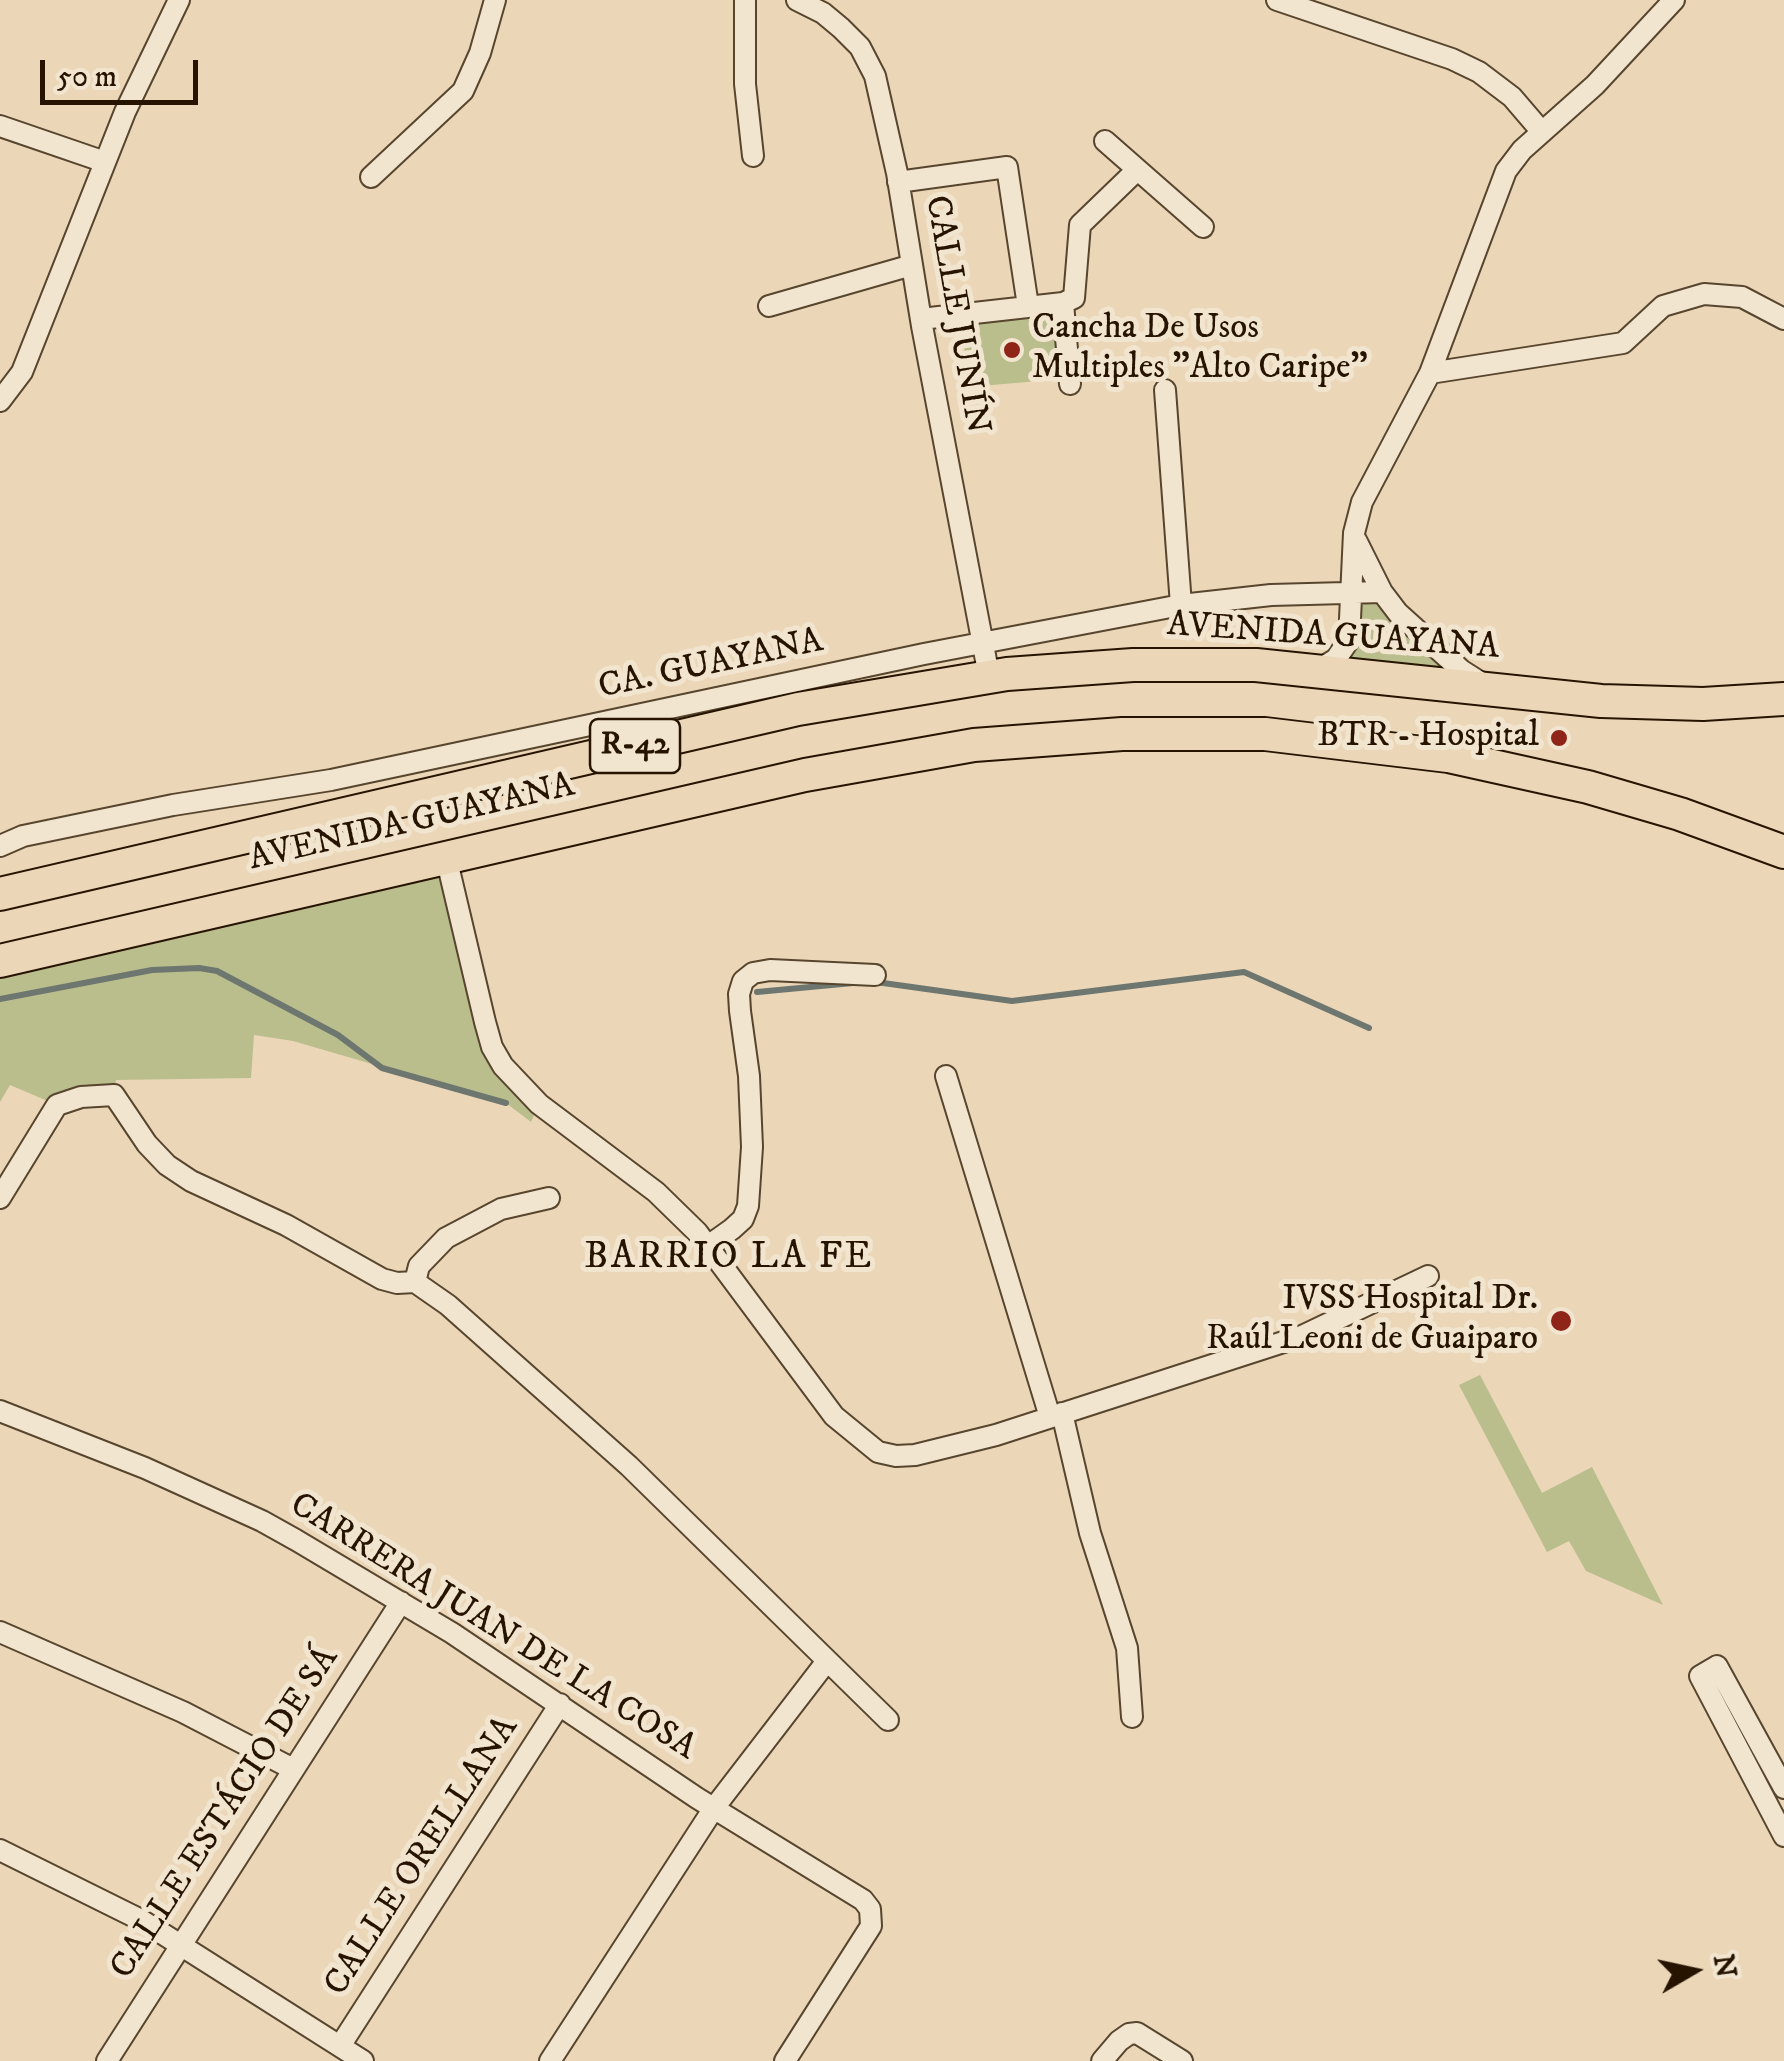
<!DOCTYPE html>
<html>
<head>
<meta charset="utf-8">
<style>
  body { margin:0 }
  #map { position:relative; width:1784px; height:2061px; overflow:hidden; background:#ebd7b7; font-family:"IM FELL DW Pica",serif }
  canvas { display:block }
  .north { position:absolute; left:1644px; top:1921px; width:100px; height:100px; -webkit-text-stroke:8px #f2e5d0; paint-order:stroke; rotate:81deg; font-size:28px; font-weight:700; line-height:40px; text-align:center; color:#261401 }
  .north::after { content:''; display:block; margin:auto; width:35px; height:45px; background:#261401; clip-path:polygon(50% 0,100% 100%,50% 72%,0 100%) }
  .scale { position:absolute; left:40px; top:60px; width:158px; height:45px; box-sizing:border-box; border:5px solid #261401; border-top:0; padding-left:12px; font-size:30px; line-height:35px; white-space:nowrap; color:#261401; -webkit-text-stroke:8px #f2e5d0; paint-order:stroke }
</style>
</head>
<body>
<div id="map">
<canvas width="1784" height="2061"></canvas>
<div class="north">N</div>
<div class="scale">50 m</div>
</div>
<script>
const ctx = document.querySelector('canvas').getContext('2d');
ctx.lineJoin = 'round';
function fillPath(path, color) { ctx.fillStyle = color; ctx.fill(path, 'evenodd'); }
const shape = rows => new Path2D(rows.map(r => 'M' + r).join(''));
function trace(path, color, width, dash) { ctx.strokeStyle = color; ctx.lineWidth = width; ctx.lineCap = dash ? 'butt' : 'round'; ctx.setLineDash(dash || []); ctx.stroke(path); }
function label(font, color, halo, rows, align = 'center') {
  ctx.font = font + ' "IM FELL DW Pica",serif'; ctx.lineWidth = 10; ctx.setLineDash([]); ctx.textBaseline = 'middle'; ctx.strokeStyle = halo; ctx.fillStyle = color; for (const [text, x, y, turn = 0] of rows) {
    ctx.save(); ctx.translate(x, y); ctx.rotate((+turn || 0) * Math.PI / 180); ctx.textAlign = isNaN(turn) ? turn : align; if (halo) ctx.strokeText(text, 0, 0); ctx.fillText(text, 0, 0); ctx.restore();
  }
}
fillPath(shape([
  [1057,313,1063,379,968,387,962,321],
  [1352,565,1383,586,1466,669,1327,666,1336,659],
  [446,857,485,1022,539,1104,531,1122,506,1103,293,1041,254,1035,251,1078,116,1080,114,1095,57,1105,10,1085,0,1102,0,961],
  [1480,1375,1542,1493,1592,1467,1663,1605,1586,1571,1569,1541,1547,1552,1459,1385]
]), '#babd8c');
trace(shape([
  [876,982,1012,1001,1244,972,1369,1028],
  [757,992,853,983],
  [0,999,152,970,199,968,217,971,338,1035,382,1068,506,1103]
]), '#6e7670', 6);
const minor = shape([
  [745,0,745,84,753,156],
  [797,0,823,13,841,28,860,47,875,76,897,173,922,326,989,676],
  [1277,0,1452,59,1479,72,1512,97,1542,132],
  [0,126,105,162],
  [1105,141,1203,227],
  [371,177,463,91,480,53,495,0],
  [898,182,1007,167,1028,306],
  [1063,303,1070,384],
  [769,306,912,265],
  [921,319,1063,303,1074,298,1080,225,1137,170],
  [1430,373,1623,343,1663,306,1704,294,1742,297,1784,319],
  [1165,390,1181,605],
  [0,401,22,372,125,112,179,0],
  [1356,540,1382,592,1398,613,1461,670,1483,684],
  [1318,670,1336,659,1349,640,1354,533,1362,502,1430,373,1506,171,1522,150,1595,85,1674,0],
  [0,846,23,836,173,805,331,780,924,654,1181,605,1271,595,1382,592],
  [446,857,485,1022,492,1047,503,1066,539,1104,656,1192,697,1232,834,1416,878,1452,896,1456,915,1455,996,1435,1302,1336,1428,1276],
  [946,1076,1050,1417],
  [0,1198,57,1105,81,1097,114,1095,147,1144,167,1165,191,1181,286,1225,382,1279,397,1283,415,1282,448,1305,629,1466,888,1720],
  [708,1246,732,1229,743,1219,748,1206,752,1147,749,1076,740,1011,739,994,743,981,753,973,770,970,875,975],
  [415,1282,419,1266,446,1238,501,1209,549,1198],
  [0,1411,145,1468,262,1521,296,1540,452,1633,697,1798,863,1900,870,1909,871,1926,785,2061],
  [1062,1413,1090,1533,1127,1648,1132,1717],
  [0,1632,183,1712,293,1769],
  [1784,1788,1717,1666,1700,1676,1784,1836],
  [0,1850,141,1920,363,2061],
  [340,2046,560,1704],
  [107,2061,401,1602],
  [550,2061,714,1808,827,1661],
  [1102,2061,1119,2041,1129,2034,1137,2033,1182,2061]
]);
const primary = shape([
  [0,894,798,709,1007,674,1133,665,1256,665,1601,701,1703,704,1784,699],
  [0,961,805,775,974,745,1122,734,1265,734,1448,756,1588,787,1680,814,1784,852]
]);
trace(minor, '#57452e', 24);
trace(primary, '#261401', 36);
trace(minor, '#f2e5d0', 20);
trace(primary, '#ebd7b7', 32);
for (const [x, y, r, color] of [
  [1012,350,10,"#8f2418"],
  [1559,738,10,"#8f2418"],
  [1561,1321,12,"#8f2418"]
]) { const dot = new Path2D(); dot.arc(x, y, r, 0, 2 * Math.PI); ctx.fillStyle = color; ctx.fill(dot); trace(dot, '#f2e5d0', 4); }
for (const [x, y, w] of [
  [635,746,90]
]) { const box = new Path2D(); box.roundRect(x - w / 2, y - 27, w, 54, 8); ctx.fillStyle = '#f2e5d0'; ctx.fill(box); trace(box, '#261401', 2.5); }
label('bold 32px', '#261401', null, [
  ["R-42",635,746]
]);
label('35px', '#261401', '#f2e5d0', [
  ["CALLE JUNÍN",955,315,80],
  ["AVENIDA GUAYANA",1333,638,4],
  ["CA. GUAYANA",711,666,-12],
  ["AVENIDA GUAYANA",412,824,-13],
  ["CARRERA JUAN DE LA COSA",492,1628,32],
  ["CALLE ESTÁCIO DE SÁ",226,1814,-57],
  ["CALLE ORELLANA",423,1857,-57]
]);
label('35px', '#261401', '#f2e5d0', [
  ["Cancha De Usos",1032,330,"left"],
  ["Multiples \"Alto Caripe\"",1032,370,"left"],
  ["BTR - Hospital",1539,738],
  ["IVSS Hospital Dr.",1538,1301],
  ["Raúl Leoni de Guaiparo",1538,1341]
], 'right');
ctx.letterSpacing = '2.5px';
label('38px', '#261401', '#f2e5d0', [
  ["BARRIO LA FE",729,1259]
]);
ctx.letterSpacing = '0px';
</script>
</body>
</html>
